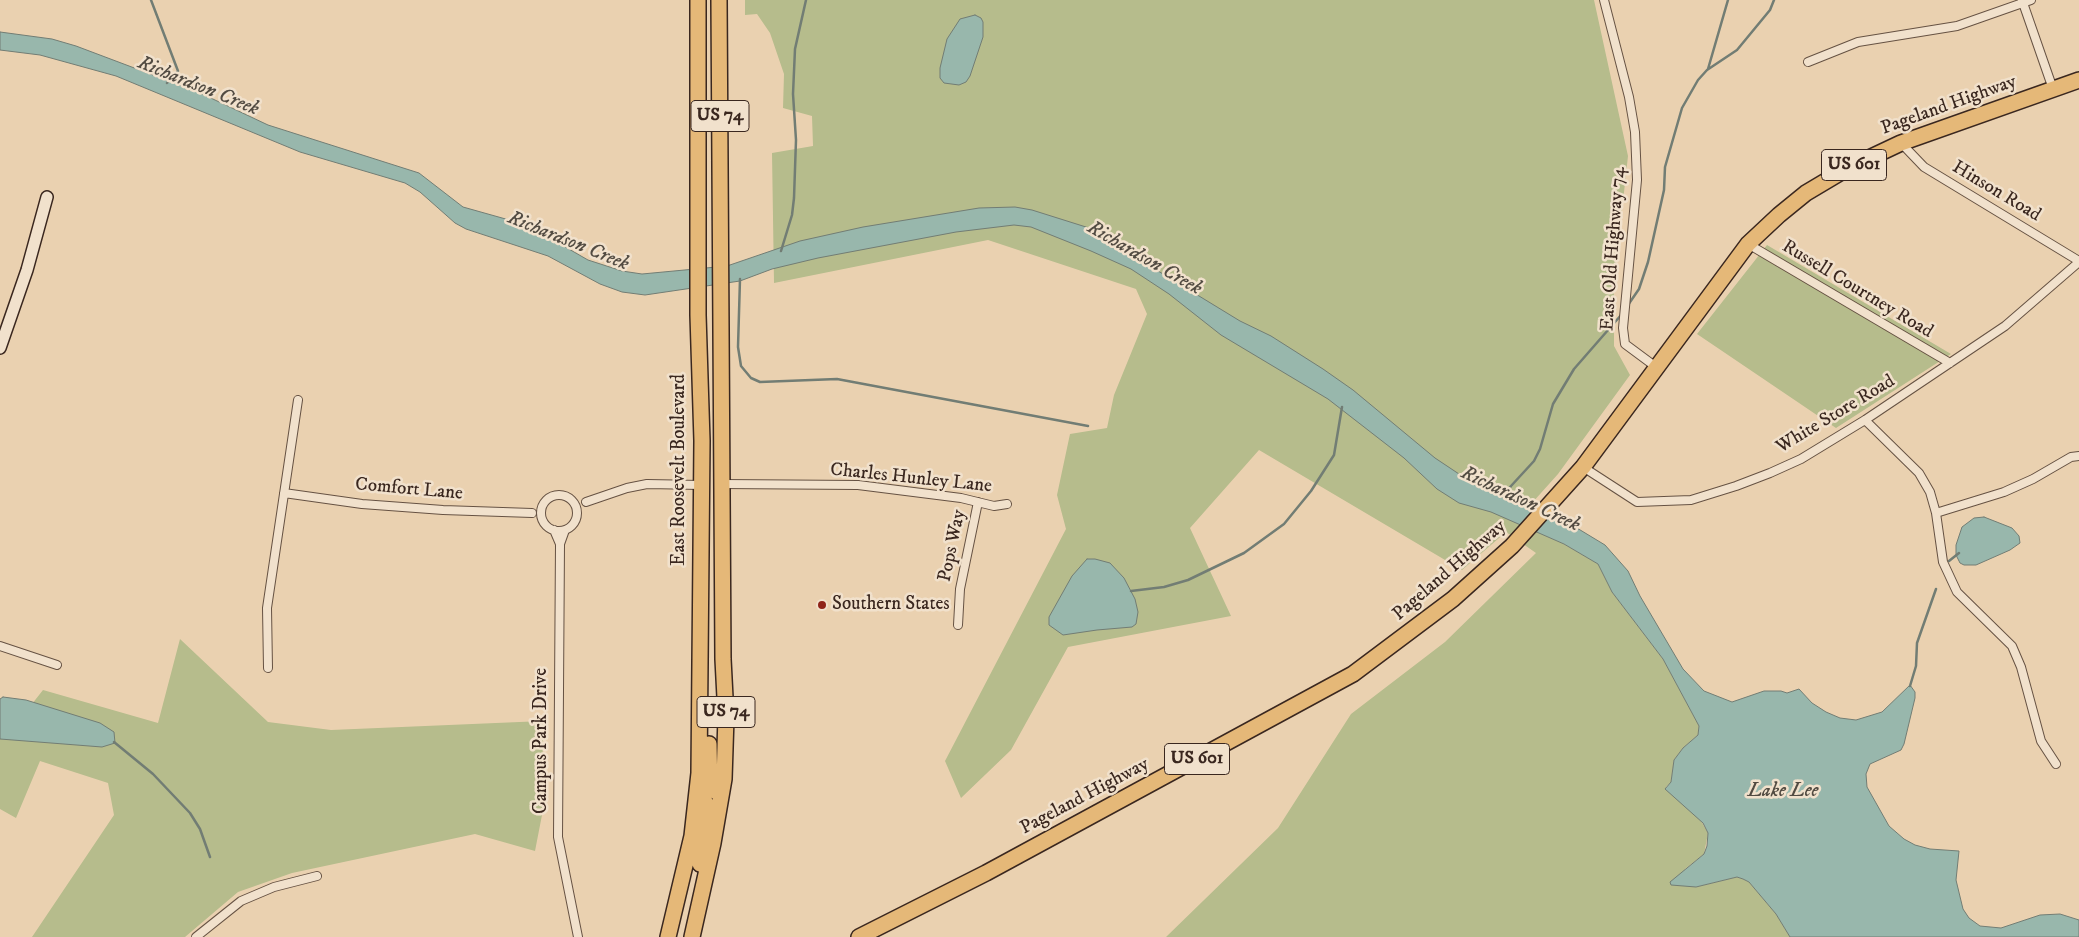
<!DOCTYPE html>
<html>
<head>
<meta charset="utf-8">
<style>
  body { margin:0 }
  canvas { display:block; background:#ead1b0 }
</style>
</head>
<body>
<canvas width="2079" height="937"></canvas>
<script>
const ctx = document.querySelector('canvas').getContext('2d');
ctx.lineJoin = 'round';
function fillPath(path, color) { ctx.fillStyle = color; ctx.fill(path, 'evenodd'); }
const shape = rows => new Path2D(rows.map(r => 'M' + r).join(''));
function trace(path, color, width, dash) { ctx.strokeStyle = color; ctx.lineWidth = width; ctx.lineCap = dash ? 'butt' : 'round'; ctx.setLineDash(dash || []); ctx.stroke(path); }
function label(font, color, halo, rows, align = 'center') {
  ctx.font = font + ' "IM FELL DW Pica",serif'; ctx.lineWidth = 5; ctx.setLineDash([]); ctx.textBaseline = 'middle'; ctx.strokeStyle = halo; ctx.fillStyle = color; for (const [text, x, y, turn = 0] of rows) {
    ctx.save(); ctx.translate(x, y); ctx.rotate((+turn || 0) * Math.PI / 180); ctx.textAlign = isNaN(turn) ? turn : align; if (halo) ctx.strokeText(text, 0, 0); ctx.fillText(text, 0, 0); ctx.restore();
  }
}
fillPath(shape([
  [745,0,1594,0,1628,156,1614,283,1614,346,1630,375,1558,474,1515,522,1564,544,1598,564,1612,592,1663,659,1699,726,1698,735,1683,748,1674,760,1671,782,1666,787,1698,816,1708,833,1704,854,1685,869,1696,887,1737,877,1743,879,1749,882,1776,914,1790,937,1166,937,1278,828,1351,714,1445,642,1536,553,1506,532,1462,570,1259,450,1190,528,1231,616,1068,647,1011,750,961,798,945,761,1066,529,1057,495,1070,434,1107,428,1114,395,1147,314,1136,289,988,240,774,283,772,153,813,146,812,116,783,108,784,74,770,33,757,14,745,15],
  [1767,245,1951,354,1836,428,1697,334],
  [180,639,268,722,331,730,543,721,542,815,535,851,475,834,292,873,238,892,185,937,32,937,114,815,108,783,40,761,16,818,0,809,0,738,13,728,43,690,158,723]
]), '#b6bc8c');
const water = shape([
  [975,15,981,18,983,22,983,37,970,76,966,82,959,85,944,83,940,78,940,68,947,39,960,19,975,15],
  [0,32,52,39,76,46,198,92,268,125,419,173,463,207,527,225,588,260,622,271,642,274,727,266,800,241,863,227,979,208,1015,207,1032,210,1086,227,1240,321,1271,336,1323,369,1353,390,1435,458,1459,474,1518,503,1567,522,1605,545,1628,571,1640,596,1683,669,1704,691,1732,702,1764,691,1781,691,1787,693,1799,689,1812,703,1826,712,1840,718,1856,720,1882,712,1910,685,1915,692,1915,698,1904,744,1901,750,1870,764,1866,774,1867,787,1889,826,1904,839,1915,845,1930,849,1959,851,1956,880,1963,909,1969,918,1980,926,2001,928,2040,915,2060,914,2079,920,2079,937,1790,937,1776,914,1749,882,1743,879,1737,877,1696,887,1671,885,1670,882,1704,854,1707,846,1708,833,1703,823,1665,789,1671,782,1674,760,1683,748,1698,735,1699,726,1663,659,1612,592,1598,564,1564,544,1491,512,1459,503,1437,489,1404,458,1328,399,1221,335,1169,294,1131,269,1091,251,1031,227,1014,225,956,232,818,258,772,269,740,281,645,295,622,292,600,284,548,256,466,229,455,223,420,192,405,183,300,152,116,76,40,55,0,50,0,32],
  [1984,517,2012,528,2019,536,2020,543,2010,550,1976,565,1964,565,1960,563,1956,555,1956,545,1962,527,1974,518,1984,517],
  [1087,559,1095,559,1110,563,1124,578,1135,599,1138,612,1136,624,1132,627,1097,630,1063,635,1049,625,1049,617,1072,576,1087,559],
  [3,697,26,700,100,723,114,732,115,743,102,747,0,739,0,699,3,697]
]);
fillPath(water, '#98b7ac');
trace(water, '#727d74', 1);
trace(shape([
  [151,0,178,71,167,83],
  [1708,69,1728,0],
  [781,251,792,215,794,198,796,140,793,94,795,49,806,0],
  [740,279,738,347,741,366,751,378,760,382,837,379,1088,426],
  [1628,305,1639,289,1648,262,1664,190,1665,167,1682,108,1698,80,1707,70,1737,50,1770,10,1774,0],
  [1503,497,1511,486,1534,461,1540,449,1553,404,1574,369,1622,314],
  [1949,561,1959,553],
  [1131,591,1164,587,1188,580,1244,553,1284,524,1311,491,1334,455,1342,407],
  [1910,686,1916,666,1917,643,1936,589],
  [114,742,153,774,190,813,200,829,210,857]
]), '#727d74', 2.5);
const street = shape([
  [1604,0,1629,97,1635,132,1637,180,1623,328,1625,344,1656,367],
  [2022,0,2053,89],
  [1808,62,1858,42,1957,26,2031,0],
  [1901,143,1924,167,2079,261],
  [1748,244,1950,363],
  [1865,420,1919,473,1930,492,1936,513,1943,562,1957,592,2012,646,2021,667,2041,741,2056,764],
  [1583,467,1637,502,1691,500,1736,486,1770,473,1801,459,1865,420,2005,326,2079,262],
  [722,484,858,485,961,498,994,506,1007,504],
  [284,493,362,504,443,510,532,513],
  '541 513a18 18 0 1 1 36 0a18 18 0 1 1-36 0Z',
  [586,502,627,488,647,484,701,485],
  [1936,513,2004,492,2033,479,2071,457,2079,456],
  [554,530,560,544,565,530],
  [560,544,558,837,578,937],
  [958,625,960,589,978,502],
  [0,646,57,665],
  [268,668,267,608,298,400],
  [196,937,241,901,274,887,317,876]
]);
const secondary = shape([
  [0,348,27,270,47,197]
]);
const highway = shape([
  [709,744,710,788,721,795],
  [697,791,708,806,700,864],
  [668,937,692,836,699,773,702,441,698,315,698,0],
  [692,937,713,843,724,779,726,717,723,659,719,0],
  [859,937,986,873,1353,674,1453,599,1512,546,1583,467,1748,244,1779,215,1806,193,1848,168,1901,143,2079,80]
]);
trace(street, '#665243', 10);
trace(secondary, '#3a271f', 14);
trace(highway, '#3a271f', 18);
trace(street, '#f1e1cc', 8);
trace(secondary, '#f1e1cc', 11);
trace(highway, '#e5b878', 15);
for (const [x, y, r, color] of [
  [822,605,5,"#8f2418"]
]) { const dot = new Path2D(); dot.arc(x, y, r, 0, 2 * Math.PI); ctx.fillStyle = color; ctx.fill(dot); trace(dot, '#f1e1cc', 2); }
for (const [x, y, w] of [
  [720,116,58],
  [1854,165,65],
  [726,712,58],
  [1197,759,65]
]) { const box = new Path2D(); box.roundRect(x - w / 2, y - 15.5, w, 31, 4); ctx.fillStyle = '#f1e1cc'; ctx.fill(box); trace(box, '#3a271f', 1); }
label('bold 18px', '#3a271f', null, [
  ["US 74",720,116],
  ["US 601",1854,165],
  ["US 74",726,712],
  ["US 601",1197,759]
]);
label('19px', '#3a271f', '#f1e1cc', [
  ["Pageland Highway",1949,106,-20],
  ["Hinson Road",1996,192,31],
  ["East Old Highway 74",1614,249,-86],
  ["Russell Courtney Road",1857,290,31],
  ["White Store Road",1836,415,-31],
  ["East Roosevelt Boulevard",680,470,-90],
  ["Charles Hunley Lane",911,479,6],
  ["Comfort Lane",409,490,5],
  ["Pops Way",953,546,-78],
  ["Pageland Highway",1450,571,-41],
  ["Campus Park Drive",542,741,-90],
  ["Pageland Highway",1085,797,-28]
]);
label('19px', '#3a271f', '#f1e1cc', [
  ["Southern States",832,605]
], 'left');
label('italic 20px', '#524b42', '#f1e1cc', [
  ["Richardson Creek",198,87,22],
  ["Richardson Creek",568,242,22],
  ["Richardson Creek",1144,259,30],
  ["Richardson Creek",1520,500,25],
  ["Lake Lee",1783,792]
]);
</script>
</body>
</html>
